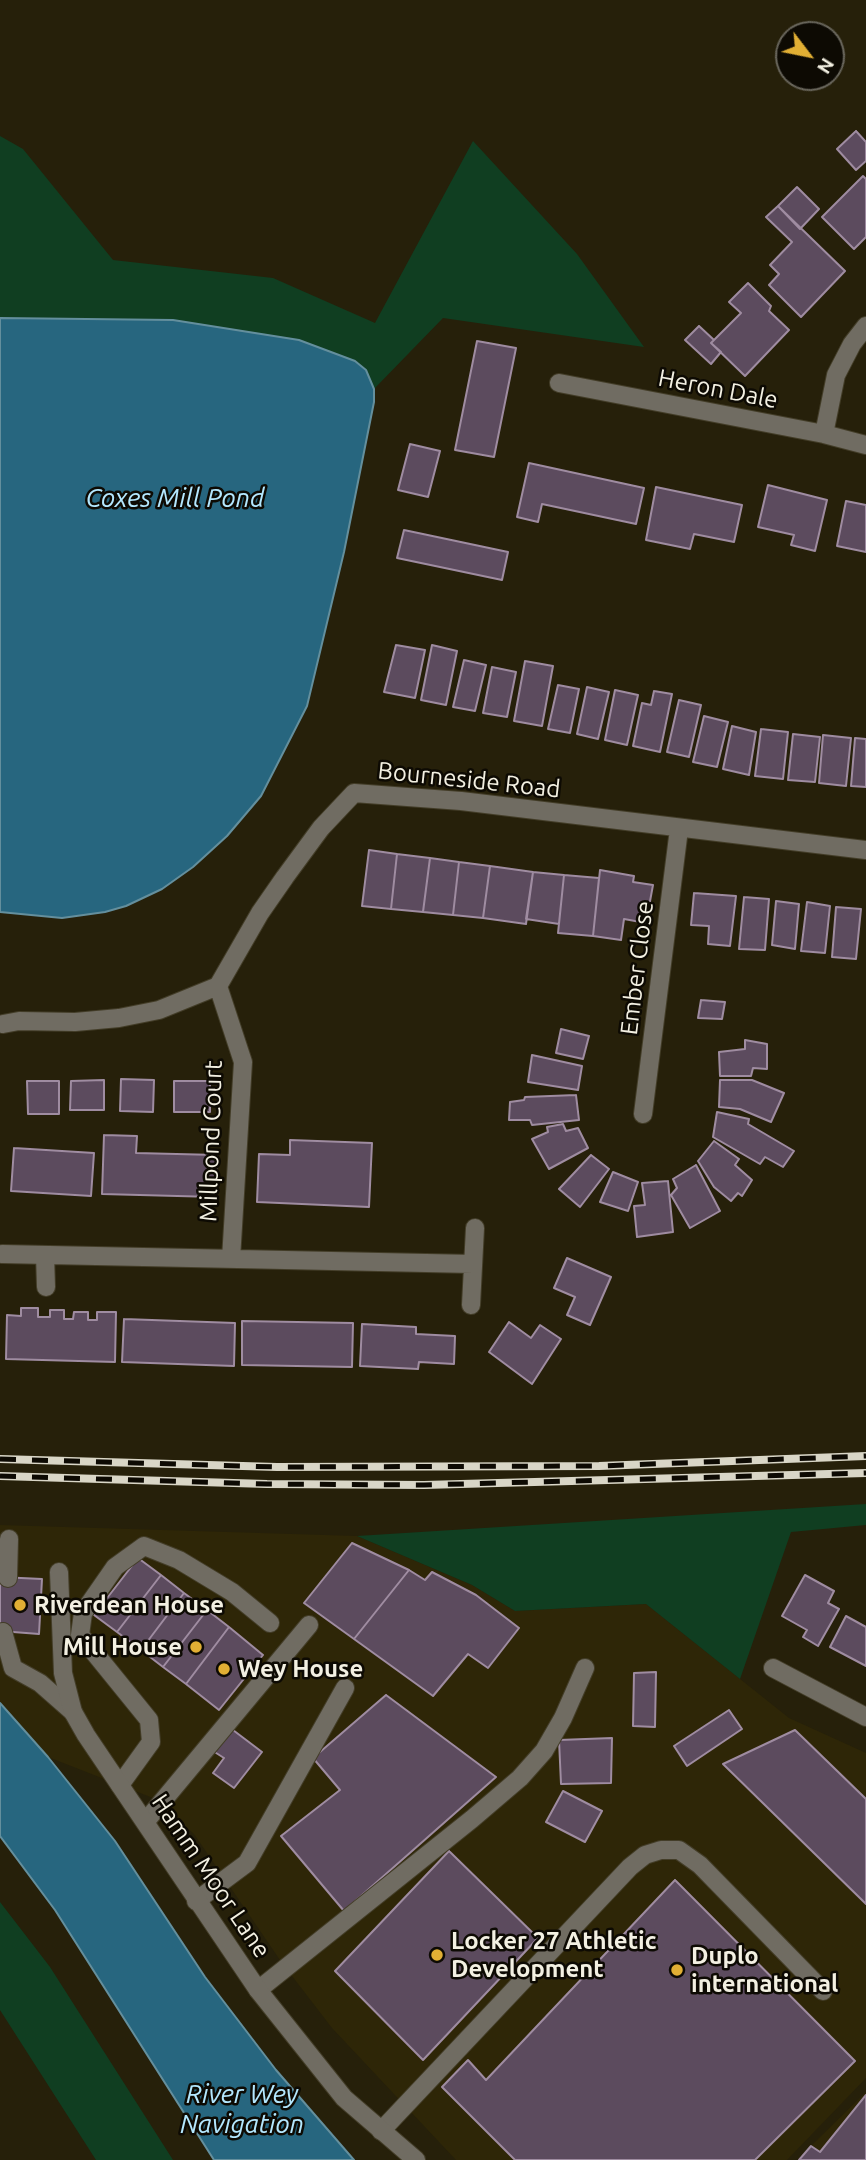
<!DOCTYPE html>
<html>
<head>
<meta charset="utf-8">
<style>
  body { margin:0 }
  #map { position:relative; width:866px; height:2160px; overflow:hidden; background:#26200a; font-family:Ubuntu,sans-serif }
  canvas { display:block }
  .north { position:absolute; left:775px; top:21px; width:70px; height:70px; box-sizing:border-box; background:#0d0a03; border:2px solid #69665c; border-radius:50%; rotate:122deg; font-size:19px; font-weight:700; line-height:28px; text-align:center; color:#f3f0e2 }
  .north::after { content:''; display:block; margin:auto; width:24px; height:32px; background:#e1af34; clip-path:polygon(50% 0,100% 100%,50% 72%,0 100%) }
</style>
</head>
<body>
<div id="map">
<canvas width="866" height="2160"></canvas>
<div class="north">N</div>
</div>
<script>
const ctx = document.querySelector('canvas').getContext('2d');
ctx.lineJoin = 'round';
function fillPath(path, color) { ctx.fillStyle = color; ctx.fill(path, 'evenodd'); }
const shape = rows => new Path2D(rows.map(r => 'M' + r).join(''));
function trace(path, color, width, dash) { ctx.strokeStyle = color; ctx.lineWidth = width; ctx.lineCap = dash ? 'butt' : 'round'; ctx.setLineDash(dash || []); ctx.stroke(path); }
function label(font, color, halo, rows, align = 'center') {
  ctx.font = font + ' Ubuntu,sans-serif'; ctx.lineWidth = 5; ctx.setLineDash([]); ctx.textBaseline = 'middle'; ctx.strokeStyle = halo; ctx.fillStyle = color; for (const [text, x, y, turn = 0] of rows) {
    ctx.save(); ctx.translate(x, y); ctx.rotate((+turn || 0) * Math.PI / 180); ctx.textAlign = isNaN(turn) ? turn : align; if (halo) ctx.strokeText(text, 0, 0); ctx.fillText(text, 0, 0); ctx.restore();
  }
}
fillPath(shape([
  [0,1525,357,1536,472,1585,515,1611,646,1604,789,1718,866,1753,866,2078,787,2160,456,2160,332,2028,282,1963,194,1834,153,1798,48,1757,0,1703],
  [866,2092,866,2160,799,2160,811,2146]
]), '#2e2607');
fillPath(shape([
  [0,136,23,149,113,260,273,278,375,323,473,141,577,254,644,347,443,318,374,389,366,370,172,320,0,318],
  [866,1504,866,1525,791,1532,740,1679,646,1604,515,1611,472,1585,357,1536],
  [0,1902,50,1967,173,2160,96,2160,0,2010]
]), '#103e21');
const water = shape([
  [0,318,173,320,299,340,355,361,366,370,374,389,374,402,344,552,307,706,261,796,227,836,193,867,162,889,126,906,105,912,62,918,0,912,0,318],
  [0,1703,48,1757,115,1841,205,1977,276,2070,354,2160,214,2160,55,1910,0,1836,0,1703]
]);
fillPath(water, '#27667f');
trace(water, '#648f9d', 2);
const building = shape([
  [856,131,866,142,866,161,856,170,837,149,856,131],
  [863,176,866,179,866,237,854,249,822,217,863,176],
  [797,187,819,209,800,229,778,206,797,187],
  [778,206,845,271,801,317,769,285,779,274,770,265,792,242,766,217,778,206],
  [748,283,771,306,769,311,789,330,745,376,711,343,741,313,729,302,748,283],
  [699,326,714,340,711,343,721,352,711,364,685,340,699,326],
  [477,341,516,348,494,457,455,450,477,341],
  [410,444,440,451,428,497,398,490,410,444],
  [529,463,644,488,636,524,542,504,538,522,517,517,529,463],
  [768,485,827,500,815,551,791,545,794,535,758,527,768,485],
  [656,487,742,505,734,542,694,534,690,549,646,540,656,487],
  [846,501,866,505,866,552,837,546,846,501],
  [404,530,508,552,502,580,397,558,404,530],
  [396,645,425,650,415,698,384,692,396,645],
  [432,645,457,651,446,705,421,700,432,645],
  [464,660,486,665,475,711,453,707,464,660],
  [525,661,553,666,542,726,514,721,525,661],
  [492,667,516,672,507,717,483,713,492,667],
  [558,685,579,689,570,733,548,729,558,685],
  [587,687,609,692,598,739,577,734,587,687],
  [615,690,638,695,627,745,605,740,615,690],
  [654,691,672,694,660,752,633,746,642,703,651,705,654,691],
  [679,700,701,705,689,757,667,752,679,700],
  [704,716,728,722,717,767,693,762,704,716],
  [732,726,756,732,749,775,723,769,732,726],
  [761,729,788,732,783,779,755,776,761,729],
  [793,734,820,737,815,782,788,780,793,734],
  [823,735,851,738,846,786,819,783,823,735],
  [855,738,866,739,866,787,851,786,855,738],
  [369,850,397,854,391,909,362,906,369,850],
  [397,854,430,858,423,912,391,909,397,854],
  [430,858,459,862,453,915,423,912,430,858],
  [459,862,490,866,483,918,453,915,459,862],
  [490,866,533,872,526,924,483,918,490,866],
  [600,870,634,876,633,882,653,885,646,923,624,919,621,940,593,936,600,870],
  [533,872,564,875,559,924,526,919,533,872],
  [564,875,599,878,593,936,558,933,564,875],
  [694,893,736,896,730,946,708,944,709,926,691,925,694,893],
  [744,897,769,899,765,950,739,949,744,897],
  [776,901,799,904,795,949,772,945,776,901],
  [807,902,830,906,825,953,801,951,807,902],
  [836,907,861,909,856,959,832,957,836,907],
  [701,1000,725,1002,722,1019,698,1018,701,1000],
  [561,1029,589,1036,583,1059,556,1053,561,1029],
  [745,1040,767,1044,767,1069,753,1068,751,1076,720,1076,719,1052,745,1049,745,1040],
  [532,1055,582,1066,578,1090,528,1082,532,1055],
  [121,1079,154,1080,153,1112,120,1111,121,1079],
  [104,1080,104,1110,70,1110,71,1081,104,1080],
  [720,1080,752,1080,784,1093,771,1122,740,1109,719,1107,720,1080],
  [27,1081,59,1081,59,1114,28,1114,27,1081],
  [174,1081,210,1081,210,1112,174,1112,174,1081],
  [576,1095,579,1120,532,1125,530,1120,509,1120,510,1102,524,1100,525,1097,576,1095],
  [717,1112,749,1119,748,1124,794,1151,783,1167,765,1157,760,1164,713,1137,717,1112],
  [563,1124,566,1131,578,1128,588,1148,549,1169,532,1139,548,1132,547,1127,563,1124],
  [104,1135,137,1136,136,1153,217,1155,215,1197,102,1194,104,1135],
  [290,1140,372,1143,369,1207,257,1202,259,1154,290,1155,290,1140],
  [714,1141,739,1159,735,1165,752,1180,742,1196,738,1193,731,1201,714,1187,698,1161,714,1141],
  [14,1148,94,1153,91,1196,11,1191,14,1148],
  [591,1155,609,1169,580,1207,559,1189,591,1155],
  [696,1165,720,1211,690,1228,671,1195,677,1188,673,1179,696,1165],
  [613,1172,638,1182,628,1211,600,1202,613,1172],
  [668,1181,673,1232,637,1237,634,1206,645,1205,642,1183,668,1181],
  [567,1258,611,1277,590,1325,567,1315,575,1297,554,1288,567,1258],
  [21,1308,38,1308,38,1317,50,1317,50,1310,64,1310,64,1319,73,1319,74,1312,88,1312,88,1320,97,1320,97,1312,116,1312,115,1362,6,1359,7,1315,21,1316,21,1308],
  [124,1319,235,1323,234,1366,122,1362,124,1319],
  [242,1321,353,1323,352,1367,242,1365,242,1321],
  [509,1322,531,1338,540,1325,561,1339,532,1384,489,1352,509,1322],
  [362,1324,416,1327,416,1334,455,1336,454,1364,419,1362,418,1369,360,1366,362,1324],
  [352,1543,409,1570,354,1639,304,1603,352,1543],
  [138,1558,161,1575,117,1632,94,1615,138,1558],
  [409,1570,425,1580,432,1572,476,1595,519,1628,488,1668,468,1654,433,1696,354,1639,409,1570],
  [161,1575,184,1593,141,1650,117,1632,161,1575],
  [805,1575,834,1591,828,1603,839,1609,818,1646,803,1637,807,1630,782,1616,805,1575],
  [0,1577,42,1579,39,1634,0,1631,0,1577],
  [184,1593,207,1610,163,1667,141,1650,184,1593],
  [207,1610,229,1627,186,1684,163,1667,207,1610],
  [846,1616,866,1627,866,1666,830,1647,846,1616],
  [229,1627,263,1655,219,1710,186,1684,229,1627],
  [656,1672,655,1727,633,1726,634,1673,656,1672],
  [386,1695,496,1777,344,1911,281,1836,340,1790,313,1758,386,1695],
  [729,1710,742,1729,687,1766,674,1746,729,1710],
  [229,1727,262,1752,234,1788,213,1773,224,1758,213,1751,229,1727],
  [795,1730,866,1799,866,1904,723,1764,795,1730],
  [612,1738,611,1783,561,1784,559,1740,612,1738],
  [563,1791,602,1811,585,1842,546,1822,563,1791],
  [449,1851,538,1938,423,2060,335,1971,449,1851],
  [675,1880,855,2061,755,2160,515,2160,442,2087,468,2060,486,2080,675,1880],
  [866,2095,866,2160,799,2160,811,2146,820,2152,866,2095]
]);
fillPath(building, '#5c4b5e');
trace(building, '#9f8ca1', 2);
const service = shape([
  [8,1578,9,1539],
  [3,1632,13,1668,40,1683,73,1712],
  [120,1785,151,1742,149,1720,80,1635,83,1613,115,1567,144,1546,179,1560,232,1592,270,1623],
  [146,1821,309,1625],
  [196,1901,247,1863,345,1688],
  [258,1990,472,1819,520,1778,544,1751,563,1718,585,1668],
  [381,2131,630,1867,645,1855,661,1850,679,1850,700,1865,823,1991]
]);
const minor = shape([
  [559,383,824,434,866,445],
  [824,434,836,375,852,344,866,326],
  [218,986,243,1062,231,1259],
  [3,1024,19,1021,75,1022,119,1018,159,1010,218,986,260,913,285,877,321,828,354,793,461,801,866,850],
  [643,1114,679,829],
  [2,1254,473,1264],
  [45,1255,46,1287],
  [471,1305,475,1228],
  [59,1572,63,1673,73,1712,86,1735,258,1990,344,2098,416,2160],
  [773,1668,866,1717]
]);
trace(service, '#433d28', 20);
trace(minor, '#433d28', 20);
trace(service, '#706c62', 18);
trace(minor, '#706c62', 18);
const rail = shape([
  [0,1459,277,1467,599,1466,866,1456],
  [0,1476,267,1484,424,1485,866,1473]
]);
trace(rail, '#d9d6c7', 8);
trace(rail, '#0d0a03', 5, [16]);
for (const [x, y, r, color] of [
  [20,1605,7,"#e1af34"],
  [196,1647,7,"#e1af34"],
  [224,1669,7,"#e1af34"],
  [437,1955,7,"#e1af34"],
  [677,1970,7,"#e1af34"]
]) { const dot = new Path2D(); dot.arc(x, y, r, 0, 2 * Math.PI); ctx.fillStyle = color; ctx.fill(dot); trace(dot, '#0d0a03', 2.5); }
label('24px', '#f3f0e2', '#0d0a03', [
  ["Heron Dale",718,389,11],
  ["Bourneside Road",469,780,6],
  ["Ember Close",637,968,-83],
  ["Millpond Court",211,1141,-88],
  ["Hamm Moor Lane",211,1876,56]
]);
label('bold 24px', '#f3f0e2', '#0d0a03', [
  ["Riverdean House",34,1605],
  ["Mill House",182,1647,"right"],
  ["Wey House",238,1669],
  ["Locker 27 Athletic",451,1941],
  ["Development",451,1969],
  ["Duplo",691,1956],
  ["international",691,1984]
], 'left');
label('italic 26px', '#b4e8ff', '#0d0a03', [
  ["Coxes Mill Pond",175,498],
  ["River Wey",242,2094],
  ["Navigation",242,2124]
]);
</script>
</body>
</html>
